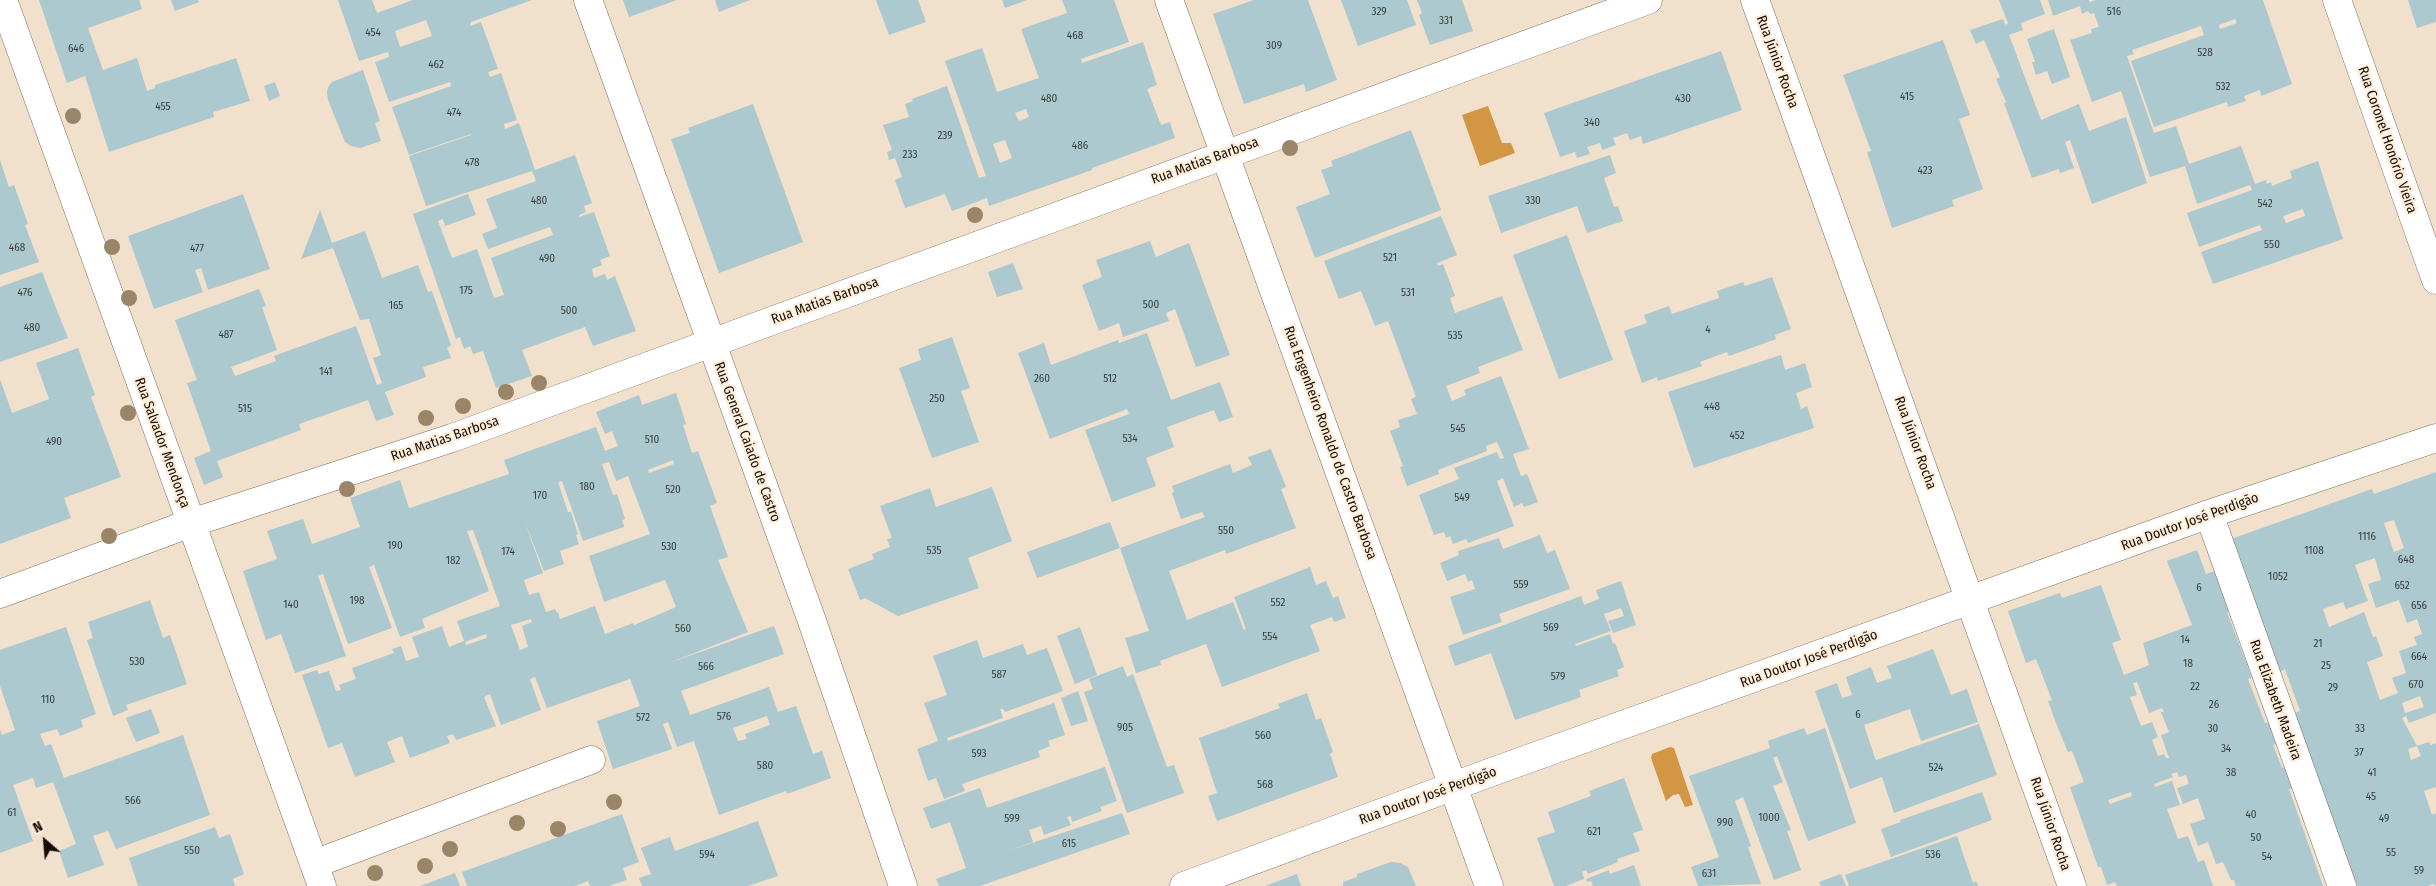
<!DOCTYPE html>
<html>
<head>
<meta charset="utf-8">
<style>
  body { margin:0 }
  #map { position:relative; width:2436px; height:886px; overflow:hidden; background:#f1e0cc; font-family:"Fira Sans Condensed",sans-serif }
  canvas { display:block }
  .north { position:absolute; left:20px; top:816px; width:50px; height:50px; -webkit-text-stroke:4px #ffeed9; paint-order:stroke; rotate:333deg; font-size:14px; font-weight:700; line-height:20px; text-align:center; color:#150f08 }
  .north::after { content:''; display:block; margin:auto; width:18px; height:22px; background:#150f08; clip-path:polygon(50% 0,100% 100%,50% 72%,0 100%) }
</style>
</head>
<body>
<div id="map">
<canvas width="2436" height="886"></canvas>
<div class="north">N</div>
</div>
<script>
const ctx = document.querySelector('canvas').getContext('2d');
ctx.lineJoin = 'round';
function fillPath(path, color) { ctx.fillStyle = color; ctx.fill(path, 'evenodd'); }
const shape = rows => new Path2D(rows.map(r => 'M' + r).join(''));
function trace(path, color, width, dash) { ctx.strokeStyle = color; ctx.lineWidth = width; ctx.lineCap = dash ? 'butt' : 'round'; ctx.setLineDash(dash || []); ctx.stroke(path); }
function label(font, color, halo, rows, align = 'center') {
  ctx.font = font + ' "Fira Sans Condensed",sans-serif'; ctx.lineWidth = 4.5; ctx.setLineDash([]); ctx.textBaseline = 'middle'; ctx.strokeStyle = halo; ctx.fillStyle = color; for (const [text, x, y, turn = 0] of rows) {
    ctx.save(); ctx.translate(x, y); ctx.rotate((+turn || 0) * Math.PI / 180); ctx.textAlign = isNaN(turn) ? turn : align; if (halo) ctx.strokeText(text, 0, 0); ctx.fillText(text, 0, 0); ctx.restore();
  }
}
fillPath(shape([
  [1488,106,1502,143,1511,143,1515,153,1480,166,1462,115],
  [1670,747,1674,748,1693,805,1685,807,1679,794,1673,795,1666,801,1651,758,1652,754]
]), '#d29645');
fillPath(shape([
  [39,0,139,0,142,9,88,28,103,70,137,58,147,91,155,88,155,85,236,58,250,101,213,112,214,117,109,152,85,76,67,83],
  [171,0,198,0,199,2,175,11],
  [338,0,372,0,377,13,413,0,532,0,471,22,470,26,481,22,498,69,488,72,490,77,501,73,517,120,504,124,505,129,519,123,535,170,575,155,592,203,584,206,586,212,579,215,579,217,594,212,610,256,600,260,602,265,592,269,594,278,605,274,607,280,615,276,636,331,593,346,585,327,522,350,532,376,496,388,483,351,473,354,470,346,464,349,460,337,456,339,413,214,468,194,476,215,445,226,443,219,438,221,452,258,477,249,494,298,504,295,491,258,553,235,550,227,488,249,482,234,497,228,486,199,536,181,532,171,426,206,409,156,471,135,471,134,409,155,392,107,451,86,450,82,389,102,375,62,389,57,388,52,359,61],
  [426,20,432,36,400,47,395,31],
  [623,0,677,0,629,17],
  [715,0,750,0,719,12],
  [876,0,918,0,926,22,889,35],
  [1002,0,1027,0,1005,8],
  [1062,0,1114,0,1129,42,1081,59,1082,63,1143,42,1157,85,1147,89,1161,125,1170,122,1175,138,1092,168,1092,170,989,206,987,198,952,211,945,194,905,208,895,180,902,177,895,158,889,160,887,152,892,150,883,125,909,117,905,104,913,101,912,99,947,86,979,178,986,176,945,61,982,48,997,92,1039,78,1021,29,1067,13],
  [1026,109,1029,117,1019,121,1015,113],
  [1005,140,1012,158,1000,163,993,144],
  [1254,0,1308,0,1337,80,1306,92,1304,84,1244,104,1213,14],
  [1341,0,1407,0,1416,25,1358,46],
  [1417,0,1462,0,1473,31,1430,45,1419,15,1422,13],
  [1999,0,2040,0,2045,14,2021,23,2023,30,2009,35,2041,120,2079,104,2089,131,2126,117,2147,183,2092,204,2070,140,2065,142,2074,168,2060,173,2059,169,2032,178,2004,103,2006,102,1996,79,2000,77,1984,40,1976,44,1970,30,2003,19,2005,25,2008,23],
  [2048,0,2089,0,2090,2,2096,0,2263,0,2292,84,2261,96,2260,90,2244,96,2246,101,2228,107,2227,102,2154,127,2131,61,2204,35,2201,26,2132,50,2134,54,2127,56,2154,133,2176,126,2189,164,2241,146,2255,184,2266,180,2267,184,2271,182,2272,186,2292,178,2290,171,2318,161,2343,239,2213,284,2201,252,2262,230,2260,225,2199,247,2187,213,2252,190,2250,185,2197,204,2185,166,2150,177,2121,91,2092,102,2070,40,2092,33,2091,29,2099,27,2094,13,2090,14,2088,11,2082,14,2080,6,2053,16],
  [2235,19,2237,23,2220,29,2219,25],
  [2303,209,2305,216,2286,223,2283,216],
  [2408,0,2436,0,2436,22,2417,28],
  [2054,29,2070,77,2052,84,2047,71,2036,75,2032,62,2035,62,2027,39],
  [1943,40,1970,115,1959,119,1983,189,1952,200,1954,206,1892,228,1867,152,1871,151,1843,75],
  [1721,51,1742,110,1643,144,1641,136,1630,140,1627,133,1613,138,1616,145,1602,150,1600,143,1587,147,1590,154,1577,158,1575,152,1560,157,1544,113],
  [363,70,380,121,375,123,381,141,360,148,351,146,345,142,328,100,327,92,328,87,332,82],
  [275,82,280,96,269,101,264,86],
  [753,104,803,242,719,273,671,139,690,133,688,128],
  [1411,130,1441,210,1315,258,1296,207,1330,194,1321,170,1333,166,1331,161],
  [1610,155,1616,173,1604,178,1614,207,1618,206,1623,221,1587,233,1577,206,1501,233,1488,196],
  [0,160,9,187,14,185,28,224,25,225,39,262,0,275],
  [243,194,270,269,208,290,201,268,195,270,203,292,154,309,128,236],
  [320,210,332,243,365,231,382,278,418,265,428,292,432,291,451,345,447,348,451,358,423,367,426,377,385,392,394,415,376,421,368,400,299,424,301,430,217,461,223,477,204,485,194,458,211,451,187,383,197,380,175,320,259,289,266,306,262,307,277,350,231,367,235,376,276,361,274,356,356,326,377,385,382,383,373,358,381,355,369,319,360,320,333,248,301,259],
  [1441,216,1457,255,1437,263,1438,266,1443,264,1455,296,1450,298,1455,313,1502,296,1523,350,1478,367,1480,373,1446,386,1452,401,1466,395,1464,390,1501,376,1529,449,1513,454,1521,476,1527,474,1538,502,1524,507,1522,503,1514,507,1503,478,1497,481,1514,526,1468,543,1466,539,1453,544,1450,536,1446,538,1444,532,1434,535,1419,495,1459,479,1454,468,1497,452,1500,459,1504,458,1497,442,1486,446,1487,451,1438,470,1439,474,1407,486,1400,467,1403,466,1390,431,1400,427,1398,420,1417,414,1411,399,1416,397,1388,321,1375,326,1361,291,1339,299,1324,261],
  [1567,235,1613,360,1559,379,1513,255],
  [1150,241,1156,257,1189,243,1230,355,1196,367,1175,309,1166,313,1169,321,1123,337,1119,323,1099,331,1082,285,1102,277,1096,260],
  [1013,263,1023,289,997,297,988,272],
  [42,272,68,338,0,362,0,287],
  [1772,277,1791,329,1775,335,1776,339,1729,356,1727,352,1700,362,1702,366,1658,381,1657,377,1642,383,1624,331,1647,323,1644,315,1669,306,1672,314,1719,298,1717,291,1743,282,1745,286],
  [1147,333,1171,400,1220,382,1233,417,1219,422,1214,410,1167,427,1174,447,1146,458,1156,486,1112,502,1085,430,1129,414,1127,409,1050,439,1018,353,1044,343,1051,365,1118,340,1119,343],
  [952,337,970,388,961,391,979,442,932,458,899,368,921,360,918,349],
  [78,348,95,395,91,397,121,477,64,498,71,518,0,544,0,379,12,413,49,399,36,363],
  [1781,355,1785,370,1805,363,1812,387,1796,393,1801,409,1807,406,1814,428,1694,468,1668,392],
  [676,393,686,424,683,425,692,453,698,451,717,503,710,506,728,557,718,560,748,632,666,664,774,626,784,654,681,691,690,715,769,687,778,712,796,706,813,754,822,751,831,778,787,794,786,791,719,815,694,741,677,747,668,722,663,724,672,749,613,769,597,721,640,706,630,679,547,708,535,677,530,679,541,710,501,725,490,694,484,697,496,726,456,740,453,734,447,736,450,743,410,758,402,736,387,742,395,762,355,777,342,743,328,748,302,675,317,670,319,674,329,671,336,691,341,690,339,685,356,679,352,668,394,653,392,649,401,646,406,661,419,657,412,637,442,626,449,647,464,641,457,621,500,606,473,530,467,531,489,591,422,619,425,628,400,637,374,565,369,567,392,628,348,644,323,574,318,576,346,656,295,673,281,634,266,640,243,571,277,559,267,531,303,519,312,544,360,527,350,498,400,480,409,508,413,507,509,474,504,460,596,427,605,451,618,446,612,431,605,434,596,412,639,395,642,405],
  [673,460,674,464,649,473,648,470],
  [609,462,616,481,628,476,650,534,589,556,604,602,665,580,676,607,634,625,633,623,605,634,595,606,560,619,558,612,557,613,555,609,546,612,539,592,529,595,524,580,543,573,524,520,544,571,564,564,560,551,579,544,576,535,578,534,571,512,568,512,558,482,562,481,583,541,624,527,622,520,625,519,617,494,613,495,602,464],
  [531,619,532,622,522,626,528,647,520,650,511,625],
  [486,634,487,638,466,645,465,642],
  [767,716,770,725,745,734,747,739,738,741,733,728],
  [1271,449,1286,487,1281,489,1296,528,1226,554,1225,550,1169,571,1187,620,1233,602,1244,630,1246,629,1234,597,1310,567,1316,585,1326,581,1333,598,1338,596,1346,618,1334,622,1332,617,1310,625,1320,651,1222,687,1206,644,1160,661,1161,665,1136,673,1125,638,1149,631,1120,548,1205,517,1202,512,1181,519,1172,493,1174,492,1172,486,1230,464,1233,473,1252,465,1248,457],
  [2436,472,2436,713,2409,723,2406,716,2402,718,2417,746,2408,749,2411,760,2421,756,2417,746,2429,742,2431,745,2436,743,2436,787,2424,791,2432,815,2436,813,2436,886,2433,884,2428,886,2357,886,2301,735,2295,713,2300,711,2285,669,2278,673,2231,539,2372,489,2374,494],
  [2394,520,2404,548,2394,552,2384,523],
  [2375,558,2381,580,2368,584,2376,608,2399,600,2407,623,2417,619,2422,634,2414,637,2417,645,2399,651,2406,673,2392,678,2398,693,2380,700,2367,662,2383,656,2376,636,2373,637,2364,612,2329,627,2323,609,2343,602,2346,609,2368,601,2355,565],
  [2420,696,2424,707,2405,713,2402,703],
  [992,487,1012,541,968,558,979,588,898,616,865,598,860,600,848,569,874,559,872,554,890,547,887,539,892,538,880,506,930,488,936,507],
  [1110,522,1120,548,1037,578,1027,552],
  [1540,535,1547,553,1555,550,1570,589,1499,614,1502,622,1463,635,1450,597,1475,589,1472,580,1468,582,1465,574,1447,581,1440,563,1459,555,1458,551,1499,538,1503,549],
  [2197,550,2206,574,2215,571,2229,611,2227,612,2252,678,2248,679,2265,723,2271,722,2278,743,2273,745,2282,768,2286,767,2294,788,2289,789,2323,886,2236,886,2234,880,2231,880,2223,862,2216,864,2208,842,2198,846,2190,824,2205,819,2198,798,2183,804,2177,788,2189,784,2186,775,2179,777,2177,772,2171,774,2173,777,2154,784,2155,787,2172,781,2180,805,2167,809,2178,839,2188,836,2198,862,2204,860,2213,886,2117,886,2115,882,2107,885,2101,867,2098,867,2070,787,2084,782,2072,751,2068,752,2056,723,2048,701,2052,700,2036,659,2026,663,2008,611,2060,593,2062,598,2101,585,2121,640,2112,643,2124,675,2149,665,2143,643,2192,625,2167,561],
  [2137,682,2149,713,2162,708,2164,712,2161,712,2169,732,2161,735,2169,758,2166,758,2164,754,2158,756,2152,740,2158,737,2152,722,2141,726,2137,716,2130,697,2137,695,2133,683],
  [2131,792,2132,796,2110,804,2108,800],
  [1621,581,1636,625,1613,633,1608,621,1624,616,1621,608,1604,614,1611,631,1575,644,1576,646,1610,634,1613,644,1615,643,1624,667,1617,670,1619,676,1579,690,1581,697,1515,720,1491,653,1455,666,1448,646,1581,596,1584,605,1599,599,1596,590],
  [150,600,163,638,170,635,187,684,126,705,128,710,113,716,87,640,93,638,88,622],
  [66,627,96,714,81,720,83,727,60,736,57,729,40,734,45,746,51,744,64,778,183,735,210,815,116,849,108,831,93,836,104,865,68,878,59,851,76,844,53,782,36,788,33,778,13,785,33,841,0,853,0,730,2,735,15,730,0,686,0,650],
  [1080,627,1097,675,1075,684,1057,636],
  [977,640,983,658,1023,644,1027,655,1047,648,1063,691,1005,712,1003,709,1000,709,1003,718,947,738,948,741,1054,703,1065,735,1048,741,1050,746,1038,751,1040,757,962,784,965,791,944,799,936,778,928,781,917,749,938,741,924,703,947,695,933,656],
  [1933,649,1951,695,1967,689,1978,722,1921,741,1910,709,1864,725,1875,758,1876,760,1979,724,1997,775,1894,813,1882,777,1850,789,1815,691,1837,683,1842,698,1852,695,1846,677,1871,667,1877,683,1892,678,1887,666],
  [1123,666,1127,677,1133,674,1167,767,1174,765,1184,793,1127,813,1084,692,1093,689,1089,679],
  [1078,691,1088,721,1071,726,1061,698],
  [1307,693,1316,720,1321,718,1333,752,1330,754,1338,777,1217,821,1208,796,1217,793,1199,738,1280,708,1278,704],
  [151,709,160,733,136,742,126,718],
  [1804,728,1807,735,1825,728,1856,823,1808,841,1777,756,1773,758,1783,782,1773,786,1791,830,1787,831,1801,870,1774,880,1743,797,1735,801,1751,846,1748,847,1761,884,1698,886,1691,867,1719,857,1689,776,1770,748,1768,741],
  [1105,767,1117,801,1100,807,1102,811,1072,822,1071,816,1067,817,1071,825,1044,835,1041,826,1029,830,1033,842,1008,851,1122,813,1130,834,980,886,939,886,936,879,966,868,950,822,931,829,923,808,980,788,987,808],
  [1624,778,1643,830,1633,833,1640,851,1617,859,1618,862,1588,874,1586,870,1582,872,1584,879,1566,886,1554,886,1537,838,1555,832,1548,812,1591,796,1589,791],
  [1982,792,1992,820,1891,857,1881,829,1901,822,1900,820],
  [622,814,639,862,623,868,627,880,609,886,590,886,588,881,575,886,467,886,462,872],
  [758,821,778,876,748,886,642,886,639,878,651,874,641,848,670,837,675,851],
  [215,827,219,838,230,834,244,874,233,879,235,886,138,886,129,858],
  [1957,836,1973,883,1976,881,1978,886,1849,886,1845,875],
  [1391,862,1400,863,1408,867,1416,886,1343,886,1343,882,1357,877,1357,874],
  [1634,865,1641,886,1593,886,1591,881,1587,882,1586,879,1609,870,1610,874],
  [455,873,460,886,420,886],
  [1297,874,1301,886,1265,886],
  [1841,874,1846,886,1821,886,1819,882]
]), '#abc9ce');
const minor = shape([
  [3,0,322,886],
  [1755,0,2072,886],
  [2209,514,2342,886],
  [0,594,191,523,452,438,1648,0],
  [314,864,591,760],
  [1184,886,1489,773,2209,514,2436,438]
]);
const tertiary = shape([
  [588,0,812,621,903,886],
  [1169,0,1489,886],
  [2337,0,2436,280]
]);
trace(minor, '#7f705e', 29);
trace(tertiary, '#7f705e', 29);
trace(minor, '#fff', 28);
trace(tertiary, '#fff', 28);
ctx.fillStyle = '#9a8569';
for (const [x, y] of [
  [73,116],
  [1290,148],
  [975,215],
  [112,247],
  [129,298],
  [539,383],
  [506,392],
  [463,406],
  [128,413],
  [426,418],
  [347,489],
  [109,536],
  [614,802],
  [517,823],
  [558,829],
  [450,849],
  [425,866],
  [375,873]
]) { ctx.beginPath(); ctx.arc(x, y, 8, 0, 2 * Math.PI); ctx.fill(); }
label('11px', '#3a3e3a', null, [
  ["329",1379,12],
  ["516",2114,12],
  ["331",1446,21],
  ["454",373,33],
  ["468",1075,36],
  ["309",1274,46],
  ["646",76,49],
  ["528",2205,53],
  ["462",436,65],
  ["532",2223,87],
  ["415",1907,97],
  ["480",1049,99],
  ["430",1683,99],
  ["455",163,107],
  ["474",454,113],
  ["340",1592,123],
  ["239",945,136],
  ["486",1080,146],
  ["233",910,155],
  ["478",472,163],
  ["423",1925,171],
  ["480",539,201],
  ["330",1533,201],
  ["542",2265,204],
  ["550",2272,245],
  ["468",17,248],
  ["477",197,249],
  ["521",1390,258],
  ["490",547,259],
  ["175",466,291],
  ["476",25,293],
  ["531",1408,293],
  ["500",1151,305],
  ["165",396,306],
  ["500",569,311],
  ["480",32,328],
  ["4",1708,330],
  ["487",226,335],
  ["535",1455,336],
  ["141",326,372],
  ["260",1042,379],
  ["512",1110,379],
  ["250",937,399],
  ["448",1712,407],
  ["515",245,409],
  ["545",1458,429],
  ["452",1737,436],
  ["534",1130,439],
  ["510",652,440],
  ["490",54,442],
  ["180",587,487],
  ["520",673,490],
  ["170",540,496],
  ["549",1462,498],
  ["550",1226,531],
  ["1116",2367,537],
  ["190",395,546],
  ["530",669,547],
  ["535",934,551],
  ["1108",2314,551],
  ["174",508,552],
  ["648",2406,560],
  ["182",453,561],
  ["1052",2278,577],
  ["559",1521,585],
  ["652",2402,586],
  ["6",2199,588],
  ["198",357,601],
  ["552",1278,603],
  ["140",291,605],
  ["656",2419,606],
  ["569",1551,628],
  ["560",683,629],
  ["554",1270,637],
  ["14",2185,640],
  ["21",2318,644],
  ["664",2419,657],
  ["530",137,662],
  ["18",2188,664],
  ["25",2326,666],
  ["566",706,667],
  ["587",999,675],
  ["579",1558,677],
  ["670",2416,685],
  ["22",2195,687],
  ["29",2333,688],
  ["110",48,700],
  ["26",2214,705],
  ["6",1858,715],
  ["576",724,717],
  ["572",643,718],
  ["905",1125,728],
  ["30",2213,729],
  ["33",2360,729],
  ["560",1263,736],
  ["34",2226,749],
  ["37",2359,753],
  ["593",979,754],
  ["580",765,766],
  ["524",1936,768],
  ["38",2231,773],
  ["41",2372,773],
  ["568",1265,785],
  ["45",2371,797],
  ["566",133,801],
  ["61",12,813],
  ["40",2251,815],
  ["1000",1769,818],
  ["599",1012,819],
  ["49",2384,819],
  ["990",1725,823],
  ["621",1594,832],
  ["50",2256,838],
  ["615",1069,844],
  ["550",192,851],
  ["55",2391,853],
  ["594",707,855],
  ["536",1933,855],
  ["54",2267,857],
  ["59",2419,871],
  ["631",1709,874]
]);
label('14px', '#150f08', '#ffeed9', [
  ["Rua Júnior Rocha",1777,62,70],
  ["Rua Coronel Honório Vieira",2387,140,71],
  ["Rua Matias Barbosa",1205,161,-20],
  ["Rua Matias Barbosa",825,301,-20],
  ["Rua Matias Barbosa",445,439,-19],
  ["Rua General Caiado de Castro",747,442,70],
  ["Rua Salvador Mendonça",162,443,70],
  ["Rua Engenheiro Ronaldo de Castro Barbosa",1330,443,70],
  ["Rua Júnior Rocha",1915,443,70],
  ["Rua Doutor José Perdigão",2190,522,-20],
  ["Rua Doutor José Perdigão",1809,659,-20],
  ["Rua Elizabeth Madeira",2275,700,70],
  ["Rua Doutor José Perdigão",1428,796,-20],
  ["Rua Júnior Rocha",2050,824,71]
]);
</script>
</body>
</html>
